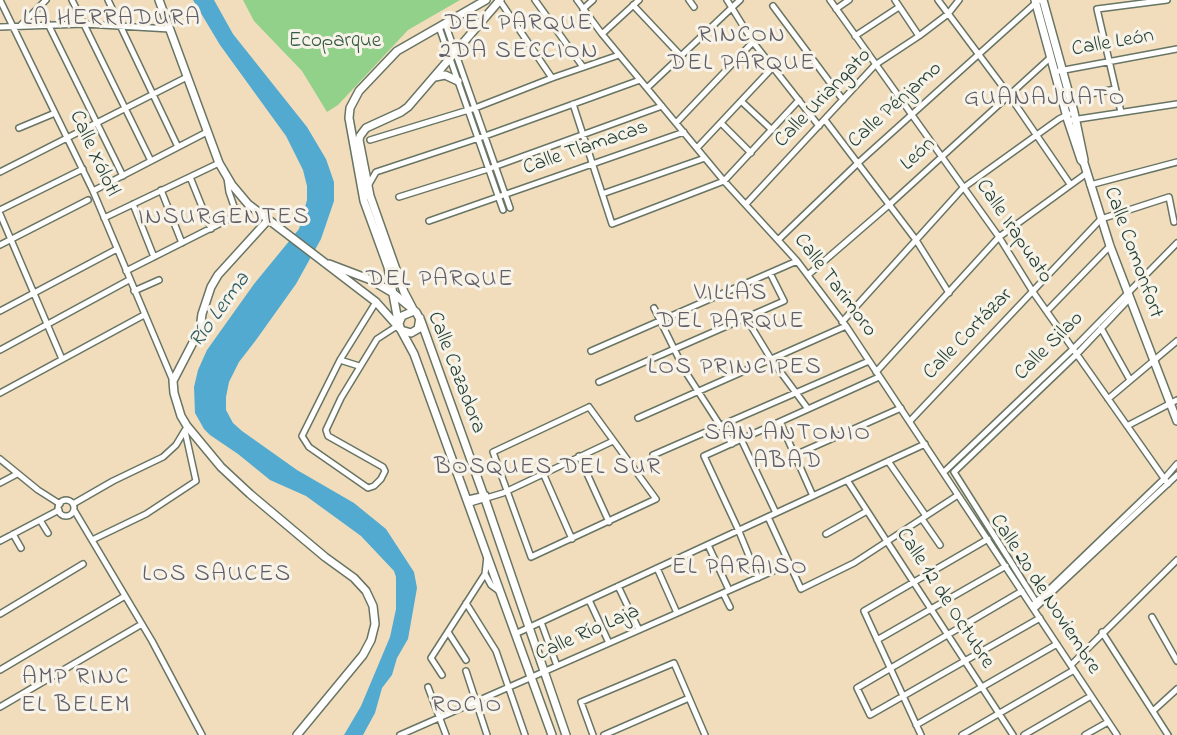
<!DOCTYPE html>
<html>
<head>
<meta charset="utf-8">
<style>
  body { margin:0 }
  canvas { display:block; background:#f1ddbc }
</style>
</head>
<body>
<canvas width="1177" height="735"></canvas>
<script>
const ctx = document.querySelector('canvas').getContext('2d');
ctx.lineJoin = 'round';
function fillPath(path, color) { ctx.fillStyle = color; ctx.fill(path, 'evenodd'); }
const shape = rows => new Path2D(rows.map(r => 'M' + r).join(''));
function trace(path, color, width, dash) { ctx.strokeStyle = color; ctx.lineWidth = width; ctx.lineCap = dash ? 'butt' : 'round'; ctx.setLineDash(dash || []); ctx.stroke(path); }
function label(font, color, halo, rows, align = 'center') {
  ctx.font = font + ' "Indie Flower",sans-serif'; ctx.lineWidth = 6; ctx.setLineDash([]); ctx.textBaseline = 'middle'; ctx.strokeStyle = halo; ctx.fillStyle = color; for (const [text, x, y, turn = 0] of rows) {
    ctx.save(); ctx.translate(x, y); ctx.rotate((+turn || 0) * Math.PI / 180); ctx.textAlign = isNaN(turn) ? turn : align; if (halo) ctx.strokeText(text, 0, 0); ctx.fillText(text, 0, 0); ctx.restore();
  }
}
fillPath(shape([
  [243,0,460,0,408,30,338,105,327,112,302,71,254,21]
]), '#91d189');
fillPath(shape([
  [193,0,214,0,233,34,307,127,326,159,334,182,334,201,321,239,296,284,256,340,239,362,229,382,226,397,226,410,233,423,242,431,297,470,354,503,386,529,414,572,417,588,408,639,397,658,392,675,382,688,375,713,363,735,344,735,361,706,390,637,396,609,396,577,394,571,361,536,306,496,270,480,238,454,210,435,204,429,195,413,194,387,198,370,207,350,254,284,299,229,307,200,307,186,303,170,286,136,220,45]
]), '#53aad0');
const minor = shape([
  [0,0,93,191,173,381],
  [72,0,151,161],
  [108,0,178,147],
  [535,0,583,67],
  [577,0,602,34,724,181,797,261,846,326,1117,735],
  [689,0,694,7],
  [727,0,753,42,819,126],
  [830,0,999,237,1033,292,1168,484],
  [895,0,919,36],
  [938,0,1009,95,1070,184],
  [500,1,552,78],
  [633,5,681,56],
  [773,6,843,100],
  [583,9,593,0],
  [836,9,849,0],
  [445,23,510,208],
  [48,24,123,176],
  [21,25,46,0],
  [0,27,84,24,170,29],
  [439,27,503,210],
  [602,34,639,0],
  [855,36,899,7],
  [1059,71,1177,49],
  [647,88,740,0],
  [1090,94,1115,89],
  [741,101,772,130],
  [573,104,612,224,724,181,799,100],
  [1121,112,1097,9,1167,0],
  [825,120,916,240,949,293],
  [1072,120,1177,104],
  [676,123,753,42],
  [721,123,751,153],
  [19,128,55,113],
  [370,140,475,108,552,78,619,55],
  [697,148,773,67],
  [0,172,187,77],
  [190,177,211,229],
  [1090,185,1177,162],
  [368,186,376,172,485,136,640,80],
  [161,190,182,243],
  [93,191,207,132],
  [602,194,705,158],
  [399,197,488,169,662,106],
  [133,204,154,257],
  [746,204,875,65,919,36,948,14,959,0],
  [0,210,83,169],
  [0,214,62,359],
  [104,218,219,163],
  [429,221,684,132],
  [778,240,858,163,1039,0],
  [0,245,88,200],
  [126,271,237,215,229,192,227,178],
  [808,275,890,204,1051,57],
  [134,291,159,280],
  [376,302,340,360,302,436,309,447,368,488,374,486,381,479,385,471,383,467,328,436,326,430,341,398,377,339,397,326],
  [654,308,685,371,732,444],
  [0,311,117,249],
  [1047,311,1110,246],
  [746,318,771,359,808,409],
  [842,322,963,188,1059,119,1069,114],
  [1101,328,1130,380],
  [0,350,129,280],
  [591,351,797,261],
  [340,360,359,366],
  [876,372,999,237,1087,173],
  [599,382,784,301,770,273],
  [0,393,144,315],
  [1108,399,1177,341],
  [589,407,656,499,531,557,493,452,589,407],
  [638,418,846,326],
  [910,421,1101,219,1169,197,1174,222],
  [780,422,813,496],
  [1127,426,1177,400],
  [741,439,776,513],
  [653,455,869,361],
  [795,455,901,408],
  [579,456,609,522],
  [0,459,38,490,60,504],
  [888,461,926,516],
  [944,472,1073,349,1177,243],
  [954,472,1077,354,1130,298],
  [954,472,1038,605],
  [543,473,572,539],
  [847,480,1013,735],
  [0,483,17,474],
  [468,499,486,495],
  '58 508a8 8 0 1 1 16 0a8 8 0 1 1-16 0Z',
  [470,503,503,493,613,441],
  [73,504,113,481,163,457,176,445,185,430],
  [74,510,152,641,202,735],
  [768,517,801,589,854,563,958,495],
  [922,519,940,545],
  [40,520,48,533],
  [13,534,21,548],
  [826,534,867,511],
  [92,540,146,514,196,481,185,431],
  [0,541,59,510],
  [708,545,729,590],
  [487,556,485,574,491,585,499,591],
  [657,568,677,613],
  [758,578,738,529,704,456,879,377],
  [618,586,639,630],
  [1022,591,857,688,870,715,1040,618],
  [723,593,730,607],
  [589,600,609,643],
  [466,603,496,651,525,735],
  [1032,606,1164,479,1177,464],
  [1034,609,1177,475],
  [0,614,83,564],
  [1152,617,1177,661],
  [541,622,557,666],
  [448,632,466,660],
  [1102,632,1168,735],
  [515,634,925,444],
  [877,640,1006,566],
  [1071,665,1177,560],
  [0,670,125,596],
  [466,671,487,735],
  [442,675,431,658,485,574],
  [428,687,446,735],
  [0,707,142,624],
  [1153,711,1177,689],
  [916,725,1057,644],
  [400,735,789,564],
  [593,735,581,702,674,663,705,735],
  [604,735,689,698],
  [921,735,864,611,988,539],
  [962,735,1074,670],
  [1024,735,1091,696],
  [1085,735,1108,722]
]);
const tertiary = shape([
  [159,0,219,163,232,185,248,204,376,302,401,330,414,354,552,735],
  [1035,0,1068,121,1081,160,1084,163,1110,246,1177,421],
  [1043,0,1074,112,1084,160],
  [435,77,445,75,458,81],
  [268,220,218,275,211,287,202,314,200,329,173,381,174,393,181,416,187,426,221,467,250,494,325,557,354,578,366,591,373,606,375,624,371,640,363,655,297,735],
  [329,264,371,280,393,293,416,312,421,321,485,499,566,735],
  [420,318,418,329,411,333,401,330,398,321,388,267,364,201,349,118,350,108,359,91,397,51,486,0],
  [399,323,402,316,414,311,404,292,370,196,359,140,360,136,366,128,401,112,408,107,500,0]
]);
trace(minor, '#687564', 8);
trace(tertiary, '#687564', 10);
trace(minor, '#fff', 5);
trace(tertiary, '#fff', 7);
label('21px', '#365b45', '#f7f3e8', [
  ["Ecoparque",335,43]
]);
label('21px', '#1f3d34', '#f7f3e8', [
  ["Calle León",1113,44,-10],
  ["Calle Uriangato",824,99,-46],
  ["Calle Pénjamo",896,106,-42],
  ["Calle Tlamacas",586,149,-19],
  ["Calle Xólotl",93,154,65],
  ["León",919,155,-43],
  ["Calle Irapuato",1013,232,56],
  ["Calle Comonfort",1132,253,70],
  ["Calle Tarimoro",834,286,53],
  ["Calle Cortázar",969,335,-46],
  ["Calle Silao",1050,347,-45],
  ["Calle Cazadora",455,373,69],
  ["Calle 20 de Noviembre",1044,595,57],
  ["Calle 12 de Octubre",944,599,57],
  ["Calle Río Laja",588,634,-24]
]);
label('italic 22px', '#2f5e63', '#f7f3e8', [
  ["Río Lerma",221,311,-54]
]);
ctx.letterSpacing = '1.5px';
label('24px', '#615e68', '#f7f3e8', [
  ["LA HERRADURA",112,20],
  ["DEL PARQUE",519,25],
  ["2DA SECCION",519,53],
  ["RINCON",742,37],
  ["DEL PARQUE",742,65],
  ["GUANAJUATO",1045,100],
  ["INSURGENTES",224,219],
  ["DEL PARQUE",440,281],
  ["VILLAS",731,295],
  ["DEL PARQUE",731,323],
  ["LOS PRINCIPES",735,369],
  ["SAN ANTONIO",788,435],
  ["ABAD",788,463],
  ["BOSQUES DEL SUR",548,469],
  ["EL PARAISO",740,569],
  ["LOS SAUCES",217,576],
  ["AMP RINC",76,679],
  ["EL BELEM",76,707],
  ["ROCIO",467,707]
]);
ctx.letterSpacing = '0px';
</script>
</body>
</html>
